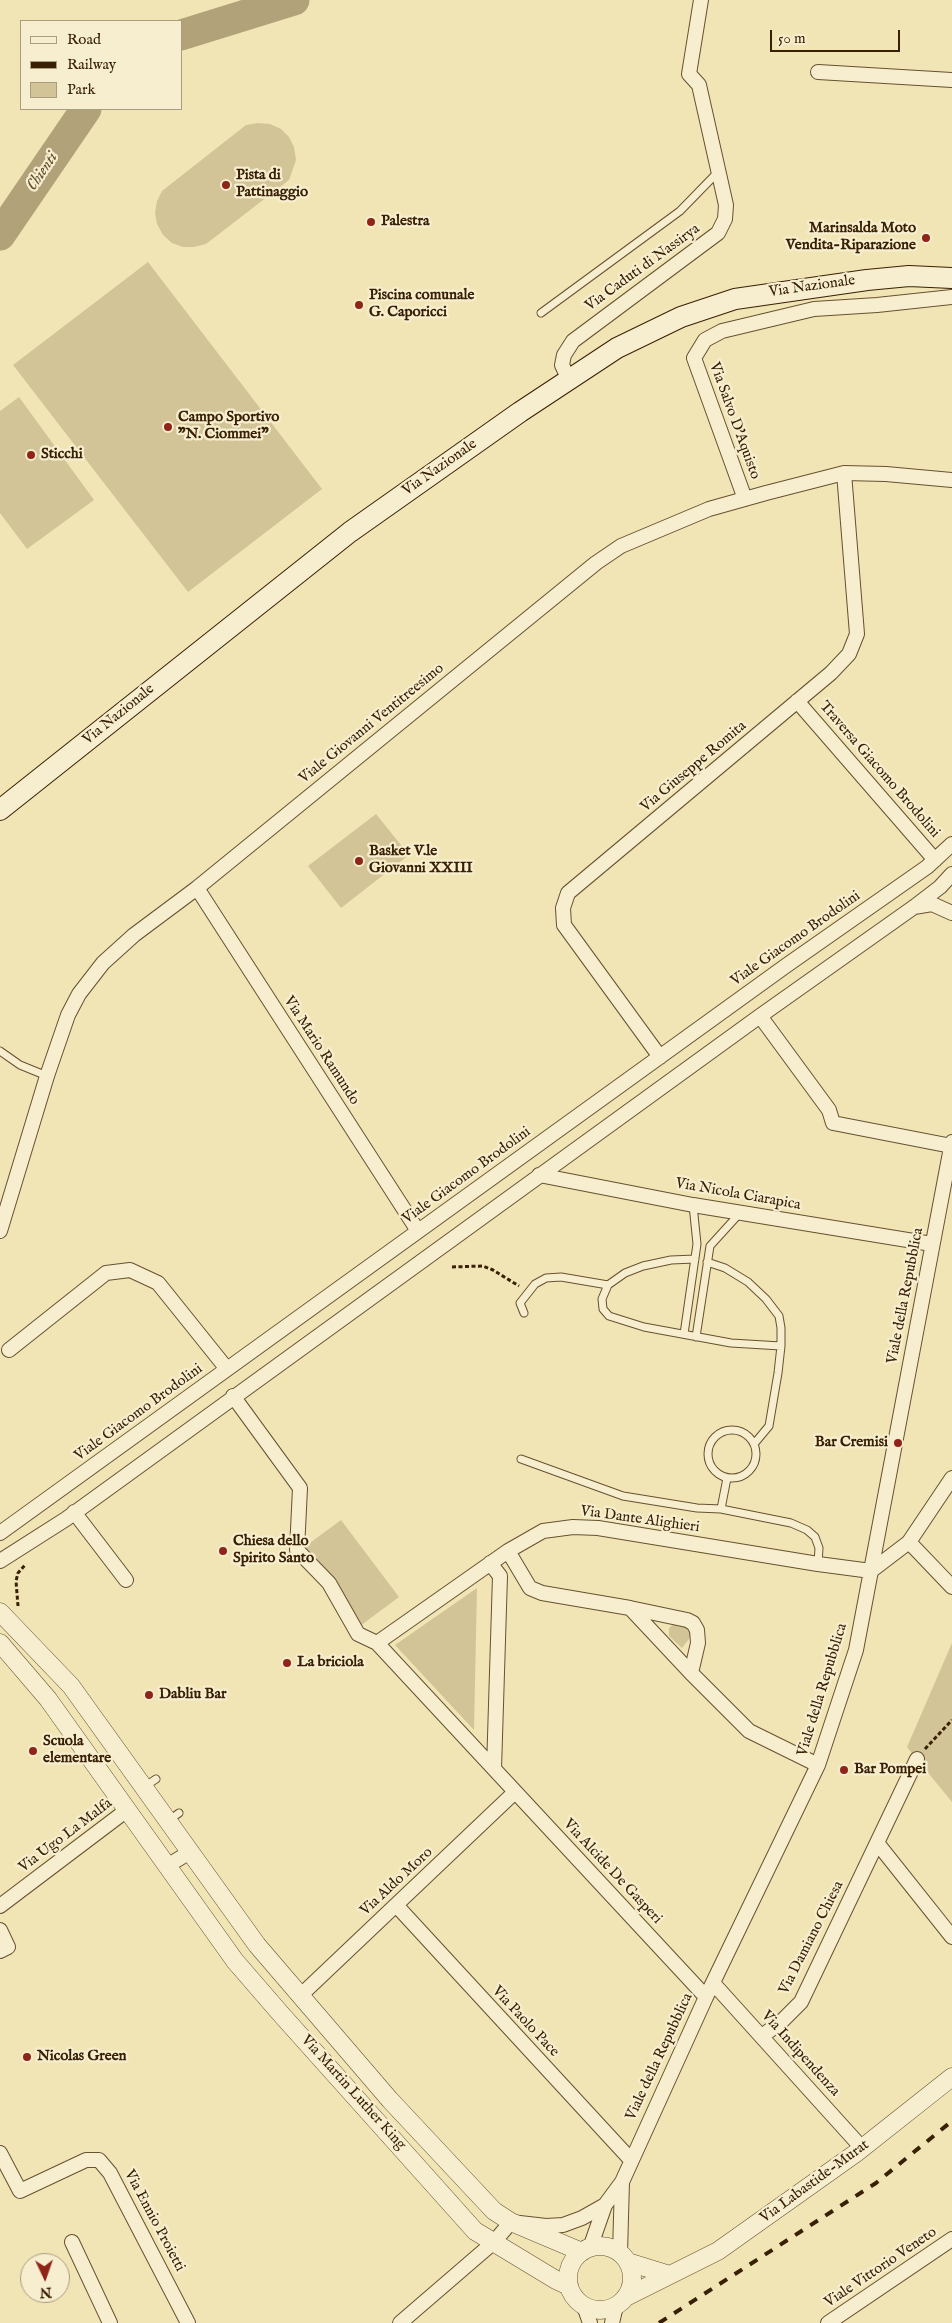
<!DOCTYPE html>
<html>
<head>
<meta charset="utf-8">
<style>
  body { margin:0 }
  #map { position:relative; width:952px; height:2323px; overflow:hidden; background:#f1e5b5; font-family:"IM FELL English",serif }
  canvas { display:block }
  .legend { position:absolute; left:20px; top:20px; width:162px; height:90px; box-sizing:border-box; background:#f6eecf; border:1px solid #aa9c7e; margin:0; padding:6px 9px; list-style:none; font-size:15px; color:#392004 }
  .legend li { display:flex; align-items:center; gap:10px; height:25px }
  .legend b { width:25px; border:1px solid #aa9c7e }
  .north { position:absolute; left:20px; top:2253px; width:50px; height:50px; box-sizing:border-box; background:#f6eecf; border:1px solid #aa9c7e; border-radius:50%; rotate:177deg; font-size:14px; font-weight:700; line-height:20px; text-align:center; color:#392004 }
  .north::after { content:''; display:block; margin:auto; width:18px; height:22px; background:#8f2418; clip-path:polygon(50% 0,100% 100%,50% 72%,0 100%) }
  .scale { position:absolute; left:770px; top:30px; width:130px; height:22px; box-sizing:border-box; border:2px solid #392004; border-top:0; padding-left:6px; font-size:15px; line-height:18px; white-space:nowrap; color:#392004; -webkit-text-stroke:4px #f6eecf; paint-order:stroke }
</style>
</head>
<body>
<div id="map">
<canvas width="952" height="2323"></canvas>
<ul class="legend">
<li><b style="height:6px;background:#f6eecf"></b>Road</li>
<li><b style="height:6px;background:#392004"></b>Railway</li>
<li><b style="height:14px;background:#d2c497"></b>Park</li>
</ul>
<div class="north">N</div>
<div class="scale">50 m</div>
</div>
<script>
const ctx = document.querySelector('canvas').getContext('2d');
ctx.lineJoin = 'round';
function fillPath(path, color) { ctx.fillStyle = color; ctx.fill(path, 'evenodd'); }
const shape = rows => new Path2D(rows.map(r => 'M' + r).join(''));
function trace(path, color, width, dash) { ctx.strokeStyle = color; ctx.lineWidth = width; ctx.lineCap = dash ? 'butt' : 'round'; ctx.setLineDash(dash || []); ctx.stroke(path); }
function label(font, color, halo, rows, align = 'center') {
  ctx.font = font + ' "IM FELL English",serif'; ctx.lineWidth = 4.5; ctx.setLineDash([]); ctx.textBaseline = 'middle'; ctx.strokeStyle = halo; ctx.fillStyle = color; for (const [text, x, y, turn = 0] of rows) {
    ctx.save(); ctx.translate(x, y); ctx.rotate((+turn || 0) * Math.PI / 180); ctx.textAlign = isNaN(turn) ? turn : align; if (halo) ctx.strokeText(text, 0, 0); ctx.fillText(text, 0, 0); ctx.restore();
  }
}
fillPath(shape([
  [258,123,270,124,281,129,289,137,294,147,296,160,289,180,206,244,194,247,183,247,172,243,163,235,157,224,155,213,157,201,162,191,246,125],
  [148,262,322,489,188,592,13,365],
  [19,397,94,500,27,549,0,513,0,411],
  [376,814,409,855,341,908,308,866],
  [341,1520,399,1597,360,1626,303,1548],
  [477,1588,474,1730,395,1645],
  [675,1623,683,1624,691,1633,689,1639,682,1648,669,1636,669,1628],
  [952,1643,952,1802,907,1747]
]), '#d2c497');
trace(shape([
  [181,35,294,0],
  [0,235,86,109]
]), '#b2a279', 31);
const service = shape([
  [541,313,680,211,718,172],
  [0,1051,20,1065,47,1076],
  [695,1259,671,1260,643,1266,625,1273,608,1285,602,1299,603,1309,609,1316,644,1327,731,1343,781,1346,781,1328,779,1316,766,1299,748,1282,725,1268,707,1262],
  [524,1313,520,1303,535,1284,546,1278,561,1277,608,1285],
  [684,1334,697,1244,693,1205],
  [696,1337,710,1246,740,1213],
  '708 1454a24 24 0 1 1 48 0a24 24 0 1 1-48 0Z',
  [754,1444,769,1426,778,1373,781,1346],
  [521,1459,623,1496,697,1508,721,1509,791,1523,807,1530,815,1537,819,1548,818,1564],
  [721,1509,727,1478],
  [144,1787,156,1779],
  [168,1821,179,1813]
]);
const minor = shape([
  [818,72,952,80],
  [569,380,562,365,564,355,573,341,718,233,725,219,726,205,699,85,689,74,701,0],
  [745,499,694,358,705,340,722,331,814,309,877,305,952,297],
  [797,701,935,860],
  [197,888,418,1231],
  [914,907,932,904,952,913],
  [760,1016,829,1110,833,1123,951,1146],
  [660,1057,564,925,563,908,568,893,831,673,849,654,857,634,844,473],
  [539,1175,693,1205,932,1244],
  [0,1231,47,1076,68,1015,79,994,103,963,134,935,197,888,596,563,621,546,709,509,766,493,844,473,886,474,952,480],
  [9,1350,106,1273,130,1270,158,1283,227,1369],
  [233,1396,300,1488,297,1550,329,1583,358,1634,377,1643,706,1997],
  [74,1512,126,1580],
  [0,1533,787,965,927,867,952,844],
  [909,1542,952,1587],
  [508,1551,530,1588,542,1593,630,1608,691,1673,749,1731,818,1765],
  [0,1561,66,1519,760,1016,914,907,940,887,952,874],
  [490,1563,500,1576,494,1769],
  [630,1608,687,1620,693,1623,697,1630,698,1643,691,1673],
  [377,1643,508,1551,543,1531,573,1527,598,1528,818,1564,871,1571,909,1542,952,1478],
  [878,1844,952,1937],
  [167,1866,190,1852],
  [396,1905,631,2160],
  [0,1906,127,1810],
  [0,1930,8,1947,0,1951],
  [713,1983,862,2148],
  [300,1996,515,1792],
  [762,2036,781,2022,801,2002,917,1759],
  [0,2153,20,2191,86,2160,99,2160,110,2173,188,2323],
  [72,2242,110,2323],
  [590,2248,605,2205,622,2182,706,1997,818,1765,856,1650,952,1142],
  [620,2253,622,2182],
  [584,2306,590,2323],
  [400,2323,494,2242,511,2222,546,2226,563,2225,582,2218,605,2205],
  [612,2323,616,2306],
  [828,2323,952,2239]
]);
const tertiary = shape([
  [0,1612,71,1686,257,1945,390,2100,494,2211,511,2222,582,2252],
  [0,1643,48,1699,235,1961,280,2013,475,2231,556,2280,569,2286],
  '568 2278a32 32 0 1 1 64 0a32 32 0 1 1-64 0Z',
  [628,2262,670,2275],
  [626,2297,718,2251,856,2153,952,2077]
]);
const secondary = shape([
  [0,810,350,532,520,412,617,348,681,317,735,299,867,280,909,276,952,278]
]);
trace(service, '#675130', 9);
trace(minor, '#675130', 16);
trace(tertiary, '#675130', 19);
trace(secondary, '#392004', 22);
trace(shape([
  [452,1267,483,1266,493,1270,519,1286],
  [18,1606,16,1581,18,1573,25,1565],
  [925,1749,952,1720]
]), '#392004', 3, [4, 2.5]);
trace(service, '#f6eecf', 7);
trace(minor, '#f6eecf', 14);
trace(tertiary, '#f6eecf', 18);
trace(secondary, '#f6eecf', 20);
trace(shape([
  [659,2323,876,2183,952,2121]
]), '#392004', 4, [9, 9]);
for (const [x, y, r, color] of [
  [226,185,5,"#8f2418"],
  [371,222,5,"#8f2418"],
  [926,238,5,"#8f2418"],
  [359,305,5,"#8f2418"],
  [168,427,5,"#8f2418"],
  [31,455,5,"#8f2418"],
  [359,861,5,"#8f2418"],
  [898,1443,5,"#8f2418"],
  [223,1551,5,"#8f2418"],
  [287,1663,5,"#8f2418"],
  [149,1695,5,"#8f2418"],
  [33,1751,5,"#8f2418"],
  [844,1770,5,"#8f2418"],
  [27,2057,5,"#8f2418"]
]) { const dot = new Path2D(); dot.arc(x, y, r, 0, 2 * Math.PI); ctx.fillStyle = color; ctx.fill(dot); trace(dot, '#f6eecf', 2); }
label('bold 15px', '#392004', '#f6eecf', [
  ["Pista di",236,176],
  ["Pattinaggio",236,193],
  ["Palestra",381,222],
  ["Marinsalda Moto",916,229,"right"],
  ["Vendita-Riparazione",916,246,"right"],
  ["Piscina comunale",369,296],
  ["G. Caporicci",369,313],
  ["Campo Sportivo",178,418],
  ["\"N. Ciommei\"",178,435],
  ["Sticchi",41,455],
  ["Basket V.le",369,852],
  ["Giovanni XXIII",369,869],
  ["Bar Cremisi",888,1443,"right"],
  ["Chiesa dello",233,1542],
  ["Spirito Santo",233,1559],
  ["La briciola",297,1663],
  ["Dabliu Bar",159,1695],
  ["Scuola",43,1742],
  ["elementare",43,1759],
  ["Bar Pompei",854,1770],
  ["Nicolas Green",37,2057]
], 'left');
label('15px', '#392004', '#f6eecf', [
  ["Via Caduti di Nassirya",643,268,-36],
  ["Via Nazionale",812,287,-8],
  ["Via Salvo D'Aquisto",734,421,70],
  ["Via Nazionale",440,468,-35],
  ["Via Nazionale",119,715,-39],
  ["Viale Giovanni Ventitreesimo",372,724,-39],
  ["Via Giuseppe Romita",694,767,-40],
  ["Traversa Giacomo Brodolini",879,770,49],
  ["Viale Giacomo Brodolini",796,939,-35],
  ["Via Mario Ramundo",321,1051,57],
  ["Viale Giacomo Brodolini",467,1176,-36],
  ["Via Nicola Ciarapica",738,1195,10],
  ["Viale della Repubblica",906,1296,-79],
  ["Viale Giacomo Brodolini",139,1413,-36],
  ["Via Dante Alighieri",640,1520,8],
  ["Viale della Repubblica",823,1690,-73],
  ["Via Ugo La Malfa",66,1836,-37],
  ["Via Alcide De Gasperi",612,1872,47],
  ["Via Aldo Moro",397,1882,-43],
  ["Via Damiano Chiesa",812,1938,-63],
  ["Via Paolo Pace",525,2022,47],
  ["Via Indipendenza",800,2054,48],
  ["Viale della Repubblica",660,2057,-65],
  ["Via Martin Luther King",353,2093,48],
  ["Via Labastide-Murat",815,2182,-36],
  ["Via Ennio Proietti",154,2221,62],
  ["Viale Vittorio Veneto",881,2268,-34]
]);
label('italic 16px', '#634e2d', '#f6eecf', [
  ["Chienti",43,172,-56]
]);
</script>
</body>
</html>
